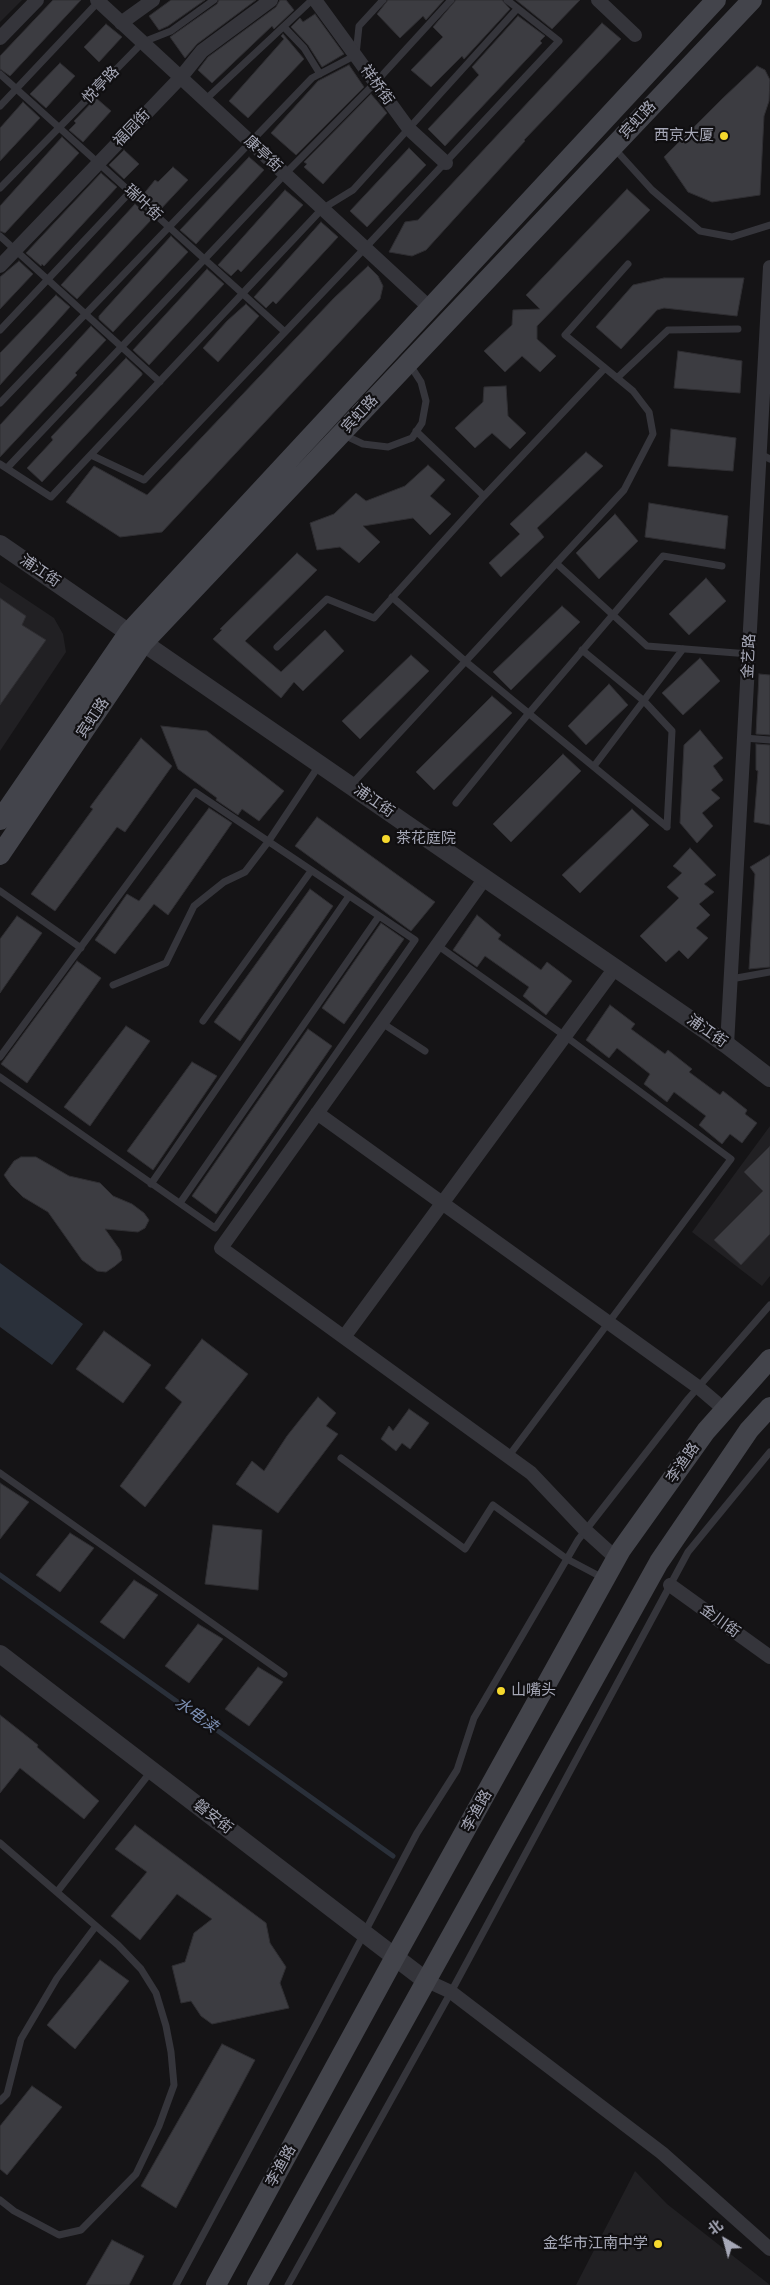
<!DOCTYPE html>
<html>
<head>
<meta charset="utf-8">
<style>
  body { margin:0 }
  #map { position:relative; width:770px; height:2285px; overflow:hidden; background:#151416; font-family:Figtree,"Noto Sans SC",sans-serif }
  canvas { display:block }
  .north { position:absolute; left:700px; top:2215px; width:50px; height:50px; -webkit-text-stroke:4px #100f11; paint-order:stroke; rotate:323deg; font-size:14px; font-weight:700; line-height:20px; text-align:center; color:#a6a8b7 }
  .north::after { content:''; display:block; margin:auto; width:18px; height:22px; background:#a6a8b7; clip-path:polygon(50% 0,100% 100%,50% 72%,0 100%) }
</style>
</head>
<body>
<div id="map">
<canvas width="770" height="2285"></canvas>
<div class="north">北</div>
</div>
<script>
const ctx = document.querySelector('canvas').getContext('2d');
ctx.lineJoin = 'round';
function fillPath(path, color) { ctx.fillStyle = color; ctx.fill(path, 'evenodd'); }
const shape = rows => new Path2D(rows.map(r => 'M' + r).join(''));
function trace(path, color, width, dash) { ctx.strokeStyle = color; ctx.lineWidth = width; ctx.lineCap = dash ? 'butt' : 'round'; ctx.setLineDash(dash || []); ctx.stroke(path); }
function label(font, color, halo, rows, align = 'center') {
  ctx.font = font + ' Figtree,"Noto Sans SC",sans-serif'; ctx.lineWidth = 4.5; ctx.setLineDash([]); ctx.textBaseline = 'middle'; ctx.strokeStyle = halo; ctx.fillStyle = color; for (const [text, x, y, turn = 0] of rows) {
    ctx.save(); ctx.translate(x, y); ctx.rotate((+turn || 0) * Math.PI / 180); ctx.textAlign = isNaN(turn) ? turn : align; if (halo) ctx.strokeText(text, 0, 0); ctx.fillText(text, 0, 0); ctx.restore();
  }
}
fillPath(shape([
  [0,0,22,0,0,22],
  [0,582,54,618,63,634,66,652,0,751],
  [770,1126,770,1276,762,1286,692,1232],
  [635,2171,667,2204,770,2285,576,2285]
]), '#212023');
fillPath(shape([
  [0,1263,83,1324,52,1365,0,1327]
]), '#2a303a');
trace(shape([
  [0,1575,393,1856]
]), '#2a303a', 5);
const building = shape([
  [53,0,81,0,10,76,0,69,0,56,53,0],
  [171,0,205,0,168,26,159,30,149,16,171,0],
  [219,0,256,0,197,44,185,58,170,37,217,4,219,0],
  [280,0,286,0,294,10,274,29,272,26,212,83,198,70,208,57,276,7,280,0],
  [388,0,444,0,426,20,423,16,400,38,377,14,388,0],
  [456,0,502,0,510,9,464,59,462,56,431,87,411,70,443,37,433,27,456,0],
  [516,0,580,0,552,29,516,0],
  [315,14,344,54,322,67,308,45,291,27,300,18,303,22,315,14],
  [518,16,545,36,540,41,542,43,445,146,428,129,479,75,472,67,518,16],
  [602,23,621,39,524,140,525,141,426,250,412,256,389,252,405,222,418,220,602,23],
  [106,24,122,37,99,62,84,47,106,24],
  [283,34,304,59,248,118,229,101,284,39,281,36,283,34],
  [60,63,75,76,46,108,30,94,60,63],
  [349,65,364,87,296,155,271,133,318,81,349,65],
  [757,66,765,70,770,80,769,101,764,116,760,195,712,202,688,192,664,157,723,98,757,66],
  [371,94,387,113,323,184,304,167,307,164,304,162,371,94],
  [96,98,111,111,83,142,69,130,76,123,74,121,96,98],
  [23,102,40,118,0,161,0,128,23,102],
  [62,137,79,153,5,233,0,231,0,206,62,137],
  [409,148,426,165,367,227,350,211,409,148],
  [124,150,139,164,124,179,109,165,124,150],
  [249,157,264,170,196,244,180,230,249,157],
  [173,167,188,180,159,211,142,196,155,180,158,182,173,167],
  [101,173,117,187,44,266,42,264,41,266,26,253,101,173],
  [627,189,650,210,537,326,537,339,556,356,540,372,522,356,505,372,484,351,512,325,513,310,540,309,526,295,627,189],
  [285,190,303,205,241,272,238,269,231,276,218,265,285,190],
  [135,204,152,219,77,299,61,285,135,204],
  [321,222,338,237,276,304,273,301,266,308,254,297,321,222],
  [171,236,188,252,113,332,99,319,99,316,171,236],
  [19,261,33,274,0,309,0,277,19,261],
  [368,266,378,276,383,286,380,299,162,532,120,537,66,502,94,466,147,495,334,298,368,266],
  [207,269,224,284,149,365,133,350,207,269],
  [664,278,744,278,737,316,664,308,657,310,621,349,596,327,633,285,664,278],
  [56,295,70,307,0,385,0,353,56,295],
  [246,304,259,316,218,362,203,348,227,321,246,304],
  [91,326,106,340,75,373,77,375,0,457,0,425,91,326],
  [678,351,742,361,740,393,674,388,678,351],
  [126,358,142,373,142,375,42,482,27,468,53,440,51,437,126,358],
  [506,386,508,416,526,433,510,449,492,433,475,448,455,428,483,402,484,387,506,386],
  [671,429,736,438,733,471,668,466,671,429],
  [586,452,603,466,537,528,544,537,501,577,489,563,520,534,510,524,586,452],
  [428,465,445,480,430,496,451,514,430,535,413,518,363,526,380,542,359,563,340,547,317,550,310,523,334,514,356,493,366,501,405,486,428,465],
  [649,503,728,516,725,549,645,537,649,503],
  [615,514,638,541,599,579,576,553,615,514],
  [297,553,317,570,245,641,281,672,325,630,344,651,303,691,294,682,281,698,213,639,222,630,220,629,297,553],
  [706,578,726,601,689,635,669,614,706,578],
  [0,598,26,616,22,625,46,640,0,705,0,598],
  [562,606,580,622,511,690,493,672,562,606],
  [411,655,429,671,360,739,342,721,411,655],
  [700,658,720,681,683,715,662,693,700,658],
  [759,674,770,675,770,735,756,734,759,674],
  [609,684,628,705,586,745,568,726,609,684],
  [492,696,512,713,434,790,416,772,492,696],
  [161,726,207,731,284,791,259,821,242,809,238,815,216,800,217,798,178,769,161,726],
  [700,730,723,758,713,766,723,780,711,790,720,798,702,813,713,826,697,843,680,823,684,745,700,730],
  [141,738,172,766,125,832,117,827,55,911,31,894,93,809,90,807,141,738],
  [756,744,770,745,770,825,754,822,758,771,756,770,756,744],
  [563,754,581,771,511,842,493,824,563,754],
  [209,808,232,823,168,915,154,904,115,954,95,940,127,894,139,901,209,808],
  [632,809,649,825,580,893,562,875,632,809],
  [317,817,435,902,411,931,295,846,317,817],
  [690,848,716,875,704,884,714,892,699,904,710,915,696,928,708,938,688,959,679,950,666,962,640,936,679,898,667,887,682,873,673,866,690,848],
  [770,855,770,967,749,969,755,874,750,867,770,855],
  [310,889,333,906,240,1041,214,1022,310,889],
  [477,915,501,935,498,939,541,970,547,962,572,981,546,1015,523,996,529,987,485,956,477,967,453,950,477,915],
  [17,916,42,933,0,993,0,939,17,916],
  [381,923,404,939,344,1024,322,1008,381,923],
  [77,961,101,978,27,1083,1,1064,77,961],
  [610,1005,635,1024,631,1029,665,1054,668,1050,692,1069,689,1072,720,1095,723,1091,747,1110,745,1114,757,1123,742,1143,730,1134,722,1144,699,1125,706,1116,674,1092,667,1102,644,1084,650,1074,617,1048,609,1058,586,1040,610,1005],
  [126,1026,150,1041,90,1126,64,1107,126,1026],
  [308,1029,332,1046,216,1214,192,1196,308,1029],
  [192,1062,217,1076,153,1170,127,1151,192,1062],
  [770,1146,770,1234,741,1265,714,1240,763,1191,744,1172,770,1146],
  [21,1157,36,1157,69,1176,100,1183,113,1196,132,1204,144,1213,149,1220,145,1228,138,1232,105,1229,120,1250,122,1260,115,1266,106,1272,97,1271,82,1260,48,1212,23,1197,11,1185,4,1175,14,1161,21,1157],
  [104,1331,151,1365,123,1403,76,1369,104,1331],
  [202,1339,248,1374,145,1507,120,1486,182,1402,165,1388,202,1339],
  [318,1397,336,1413,326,1426,338,1434,278,1513,236,1484,252,1461,264,1471,287,1436,318,1397],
  [409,1409,429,1423,410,1449,402,1443,396,1451,381,1439,389,1426,393,1431,409,1409],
  [0,1483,29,1502,0,1539,0,1483],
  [213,1525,262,1530,258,1590,205,1584,213,1525],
  [70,1533,94,1548,60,1592,36,1575,70,1533],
  [134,1580,158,1595,124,1639,100,1622,134,1580],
  [198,1624,223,1639,189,1683,165,1666,198,1624],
  [258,1667,283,1682,249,1726,225,1709,258,1667],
  [0,1715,38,1745,37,1747,99,1801,84,1819,20,1768,0,1793,0,1715],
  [135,1825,266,1923,270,1943,286,1967,280,1983,289,2008,212,2024,201,2016,191,2001,181,2003,172,1966,185,1962,194,1933,212,1919,177,1894,140,1940,111,1916,147,1872,115,1849,135,1825],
  [100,1960,129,1981,75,2049,47,2025,100,1960],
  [222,2044,255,2060,176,2208,141,2186,222,2044],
  [32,2086,62,2107,7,2175,0,2169,0,2126,32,2086],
  [112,2240,144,2256,129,2285,86,2285,112,2240]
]);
fillPath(building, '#3c3c41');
trace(building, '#2f2e32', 1);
trace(shape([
  [284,27,304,48,320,74],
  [0,74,285,332],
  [205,100,312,0],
  [0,106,99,1],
  [613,147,652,190,700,231,732,237,770,225],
  [0,188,143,42,171,31,214,0],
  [0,236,160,382],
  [0,330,131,191],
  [617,378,668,330,738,329],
  [0,403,312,78,356,55,359,26,383,0],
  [416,431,484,496],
  [344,435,363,444,388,447,412,438,422,423,426,401,421,382,410,365],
  [760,454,770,459],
  [91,455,144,480,365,248,559,41,507,0],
  [0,464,51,497,322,209,353,190,517,9],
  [7,468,285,174,375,83,451,0],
  [556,563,647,646,749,654],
  [392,597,465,661,667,827],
  [277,647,327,599,374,618,484,496,605,368],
  [582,650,644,701,672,731,667,827],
  [744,738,770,740],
  [594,766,683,649],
  [351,785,624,490,653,434,649,412,633,391,565,335,628,264],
  [456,803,529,713,663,556,722,566],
  [0,891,81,948],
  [437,945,565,1036,731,1159,508,1457],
  [731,979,770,972],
  [113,985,166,963,194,906,224,882,245,872,268,842,320,764],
  [203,1021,311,871],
  [382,1023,425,1051],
  [0,1057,195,792,415,940,215,1228,0,1077],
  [151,1184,349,896],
  [180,1203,379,916],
  [341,1458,465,1549,493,1505,567,1559,603,1578],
  [0,1473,284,1674],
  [0,1843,118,1945,141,1969,156,1993,166,2026,171,2052,174,2085,159,2126,136,2174,81,2230,59,2235,14,2211,0,2200],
  [57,1892,152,1770],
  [0,2101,7,2094,21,2039,57,1978,96,1926],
  [176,2285,318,2021,417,1833,457,1770,474,1718,578,1540,688,1399,770,1305],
  [288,2285,451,1992,688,1552,770,1452]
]), '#35353b', 7);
trace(shape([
  [97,0,430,308],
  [315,0,409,129,446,163],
  [598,0,635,35],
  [121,23,153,0],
  [0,38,37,0],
  [0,266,181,77,202,51,271,0],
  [485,878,221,1248,531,1473,585,1530,617,1559],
  [727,1045,770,267],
  [317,1113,698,1387,725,1410],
  [344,1337,615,968],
  [670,1585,770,1657],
  [425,1980,451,1992,662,2153,770,2249]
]), '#35353b', 14);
trace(shape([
  [0,544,727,1045,770,1078],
  [0,1654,425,1980]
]), '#35353b', 18);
trace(shape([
  [0,820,129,632,716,0],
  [0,855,144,642,752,0],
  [216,2285,395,1957,621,1550,706,1431,770,1359],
  [257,2285,659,1562,749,1430,770,1407]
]), '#43444b', 20);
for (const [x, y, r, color] of [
  [724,136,5,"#f5d82d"],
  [386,839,5,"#f5d82d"],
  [501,1691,5,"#f5d82d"],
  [658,2244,5,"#f5d82d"]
]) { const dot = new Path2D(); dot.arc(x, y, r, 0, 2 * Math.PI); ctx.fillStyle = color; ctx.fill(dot); trace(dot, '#100f11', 2); }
label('15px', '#a6a8b7', '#100f11', [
  ["悦亭路",101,85,-46],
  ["祥桥街",377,85,54],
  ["宾虹路",638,120,-47],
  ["福园街",132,128,-46],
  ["康亭街",263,154,43],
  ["瑞叶街",143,203,43],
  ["宾虹路",360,414,-47],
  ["浦江街",40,571,34],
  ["金艺路",749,656,-87],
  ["宾虹路",93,718,-56],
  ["浦江街",374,801,35],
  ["浦江街",707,1031,35],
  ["李渔路",683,1463,-55],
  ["金川街",720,1621,36],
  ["李渔路",477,1811,-61],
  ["磐安街",213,1817,38],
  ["李渔路",281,2166,-61]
]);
label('15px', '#a6a8b7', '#100f11', [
  ["西京大厦",714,136],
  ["茶花庭院",396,839,"left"],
  ["山嘴头",511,1691,"left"],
  ["金华市江南中学",648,2244]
], 'right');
label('italic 16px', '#7c8fb3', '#100f11', [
  ["水电渎",196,1715,36]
]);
</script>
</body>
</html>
